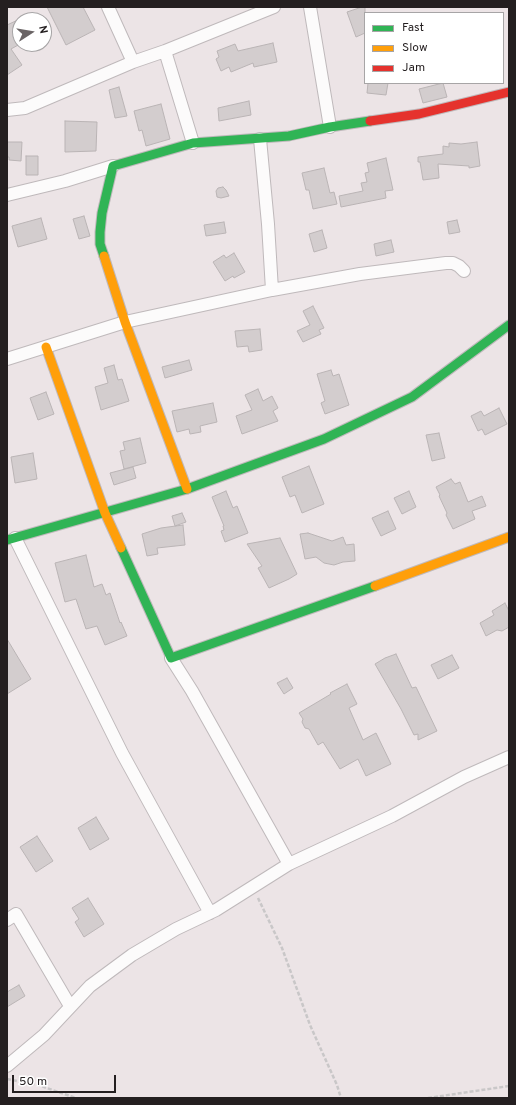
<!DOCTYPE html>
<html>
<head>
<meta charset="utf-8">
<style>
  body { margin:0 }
  #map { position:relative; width:516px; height:1105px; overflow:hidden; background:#ece4e6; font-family:Overpass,sans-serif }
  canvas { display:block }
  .frame { position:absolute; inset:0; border:8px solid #241f20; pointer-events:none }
  .legend { position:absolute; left:364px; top:12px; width:140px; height:72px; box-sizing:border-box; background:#fff; border:1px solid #a7a5a6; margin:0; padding:5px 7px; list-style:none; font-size:12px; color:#241f20 }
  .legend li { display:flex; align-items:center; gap:8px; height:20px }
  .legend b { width:20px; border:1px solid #a7a5a6 }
  .north { position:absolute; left:12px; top:12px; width:40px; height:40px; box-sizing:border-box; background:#fff; border:1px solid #a7a5a6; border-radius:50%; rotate:78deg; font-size:11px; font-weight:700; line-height:16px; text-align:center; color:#241f20 }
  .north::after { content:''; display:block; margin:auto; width:14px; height:18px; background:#6a6465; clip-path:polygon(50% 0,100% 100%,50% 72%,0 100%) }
  .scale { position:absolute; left:12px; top:1075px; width:104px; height:18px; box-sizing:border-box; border:2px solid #241f20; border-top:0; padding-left:5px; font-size:12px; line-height:14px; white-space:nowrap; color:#241f20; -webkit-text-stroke:3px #fff; paint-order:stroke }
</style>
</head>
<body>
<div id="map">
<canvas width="516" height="1105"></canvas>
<div class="frame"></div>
<ul class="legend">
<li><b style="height:5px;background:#30b455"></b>Fast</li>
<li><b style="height:5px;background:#ff9f0a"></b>Slow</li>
<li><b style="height:5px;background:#e5322d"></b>Jam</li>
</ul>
<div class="north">N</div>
<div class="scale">50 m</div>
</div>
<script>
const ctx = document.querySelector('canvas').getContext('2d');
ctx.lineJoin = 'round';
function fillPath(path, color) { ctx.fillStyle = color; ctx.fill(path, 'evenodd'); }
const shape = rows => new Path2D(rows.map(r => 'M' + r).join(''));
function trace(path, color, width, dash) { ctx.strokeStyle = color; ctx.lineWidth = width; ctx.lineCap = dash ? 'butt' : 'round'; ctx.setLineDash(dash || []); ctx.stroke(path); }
const building = shape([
  [47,7,83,7,95,30,66,45,47,7],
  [362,7,365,7,365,33,356,37,347,12,362,7],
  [20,19,20,44,11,49,22,65,7,75,7,25,20,19],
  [273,43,277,62,254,67,253,63,231,72,229,67,221,71,216,59,219,57,217,51,235,44,238,51,273,43],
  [368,83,388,83,386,95,367,93,368,83],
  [443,83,447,97,423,103,419,89,443,83],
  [119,87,127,116,115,118,109,90,119,87],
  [249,101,251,115,219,121,218,108,249,101],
  [161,104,170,139,146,146,142,130,139,131,134,111,161,104],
  [65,121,97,122,96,151,65,152,65,121],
  [7,142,22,142,21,161,9,160,9,157,7,157,7,142],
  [477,142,480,166,469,168,469,166,438,164,439,178,423,180,420,162,418,162,418,157,443,154,443,146,449,147,449,143,461,144,477,142],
  [26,156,38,156,38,175,26,175,26,156],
  [386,158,393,190,385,191,386,198,341,207,339,196,363,191,361,183,367,182,365,173,369,172,367,163,386,158],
  [324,168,330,193,334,192,337,204,313,209,309,190,306,190,302,173,324,168],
  [223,187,226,190,229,196,221,198,217,197,216,191,218,188,223,187],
  [84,216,90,236,79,239,73,219,84,216],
  [41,218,47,239,18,247,12,226,41,218],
  [457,220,460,232,449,234,447,222,457,220],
  [224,222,226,233,206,236,204,225,224,222],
  [322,230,327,248,314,252,309,234,322,230],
  [391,240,394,252,376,256,374,244,391,240],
  [234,253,245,272,234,278,233,276,225,281,213,262,224,255,226,258,234,253],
  [313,306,324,328,319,330,321,334,303,342,297,331,310,325,303,311,313,306],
  [260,329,262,350,249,352,248,346,237,347,235,331,260,329],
  [189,360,192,370,165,378,162,367,189,360],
  [114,365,118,380,122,379,129,401,101,410,95,387,108,383,104,368,114,365],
  [331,370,333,376,339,374,349,405,325,414,321,403,325,401,317,374,331,370],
  [258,389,263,401,272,396,278,408,273,411,278,421,242,434,236,416,252,410,245,395,258,389],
  [46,392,54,414,38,420,30,398,46,392],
  [213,403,217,422,200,426,201,432,190,434,189,429,177,432,172,411,213,403],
  [499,408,507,424,485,435,482,429,478,431,471,416,481,411,484,416,499,408],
  [439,433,445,458,432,461,426,435,439,433],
  [140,438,146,463,124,469,120,451,125,450,123,442,140,438],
  [33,453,37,479,15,483,11,457,33,453],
  [309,466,324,504,302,513,295,495,290,497,282,477,309,466],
  [133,467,136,478,114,485,110,473,133,467],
  [451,479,455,484,460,482,468,502,482,496,486,506,472,511,475,519,453,529,446,515,447,513,439,496,440,495,436,487,451,479],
  [226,491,233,508,237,506,248,533,225,542,221,531,224,530,223,526,224,526,212,497,226,491],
  [409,491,416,507,402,514,394,498,409,491],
  [388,511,396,529,381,536,372,518,388,511],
  [182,513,186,522,175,526,172,516,182,513],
  [183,525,185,545,157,548,158,554,147,556,142,534,161,528,183,525],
  [308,533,332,541,343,537,346,545,354,544,355,561,343,562,334,565,324,563,316,557,305,559,300,534,308,533],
  [280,538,297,574,289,579,269,588,258,568,262,566,247,544,280,538],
  [86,555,94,587,102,584,106,595,110,593,120,623,121,622,127,636,105,645,97,626,86,629,76,599,65,602,55,563,86,555],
  [505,603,509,611,509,627,502,631,497,630,486,636,480,623,494,615,492,611,505,603],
  [7,639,31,679,7,694,7,639],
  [396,654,412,688,416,687,437,731,418,740,418,734,414,735,401,709,375,664,385,658,396,654],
  [452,655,459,668,438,679,431,665,452,655],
  [287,678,293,688,284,694,277,683,287,678],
  [347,684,357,704,349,708,363,740,376,733,391,764,366,776,358,759,340,769,323,742,318,745,309,729,305,728,302,722,303,719,299,713,331,694,330,693,347,684],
  [96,817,109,839,90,850,78,828,96,817],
  [37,836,53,861,36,872,20,847,37,836],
  [88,898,104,924,84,937,75,922,79,919,72,908,88,898],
  [19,985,25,996,7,1007,7,992,19,985]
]);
fillPath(building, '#d3cdce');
trace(building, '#bab4b5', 1);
const street = shape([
  [108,7,133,62],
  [310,7,330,127],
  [165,51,193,143],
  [7,110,25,108,133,62,165,51,274,7],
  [260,139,268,224,272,290],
  [7,195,65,181,113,166],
  [7,359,125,322,272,290,360,274,446,263,453,263,459,266,464,271],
  [15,538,122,753,210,913],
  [171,658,192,691,289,864],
  [7,920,16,914,70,1006],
  [7,1066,44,1035,90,986,132,955,176,929,216,910,289,864,392,816,464,777,509,757]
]);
const fast = shape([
  [104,256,100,244,100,232,102,213,113,166,193,143,289,136,330,127,370,121],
  [7,540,187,489,324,439,412,397,509,325],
  [121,548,171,658,375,586]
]);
const slow = shape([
  [104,256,125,322,187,489],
  [46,347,105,513,121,548],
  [375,586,509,537]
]);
const jam = shape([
  [370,121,419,114,509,92]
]);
trace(street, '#bfb9bb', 14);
trace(fast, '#bfb9bb', 11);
trace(slow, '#bfb9bb', 11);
trace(jam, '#bfb9bb', 11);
trace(shape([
  [258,898,282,948,310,1025,337,1085,341,1098],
  [7,1079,38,1085,76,1098],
  [428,1098,509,1086]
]), '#c9c7c8', 2.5, [4, 2]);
trace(street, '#fcfbfb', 12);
trace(fast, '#30b455', 9);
trace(slow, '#ff9f0a', 9);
trace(jam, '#e5322d', 9);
</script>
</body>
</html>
